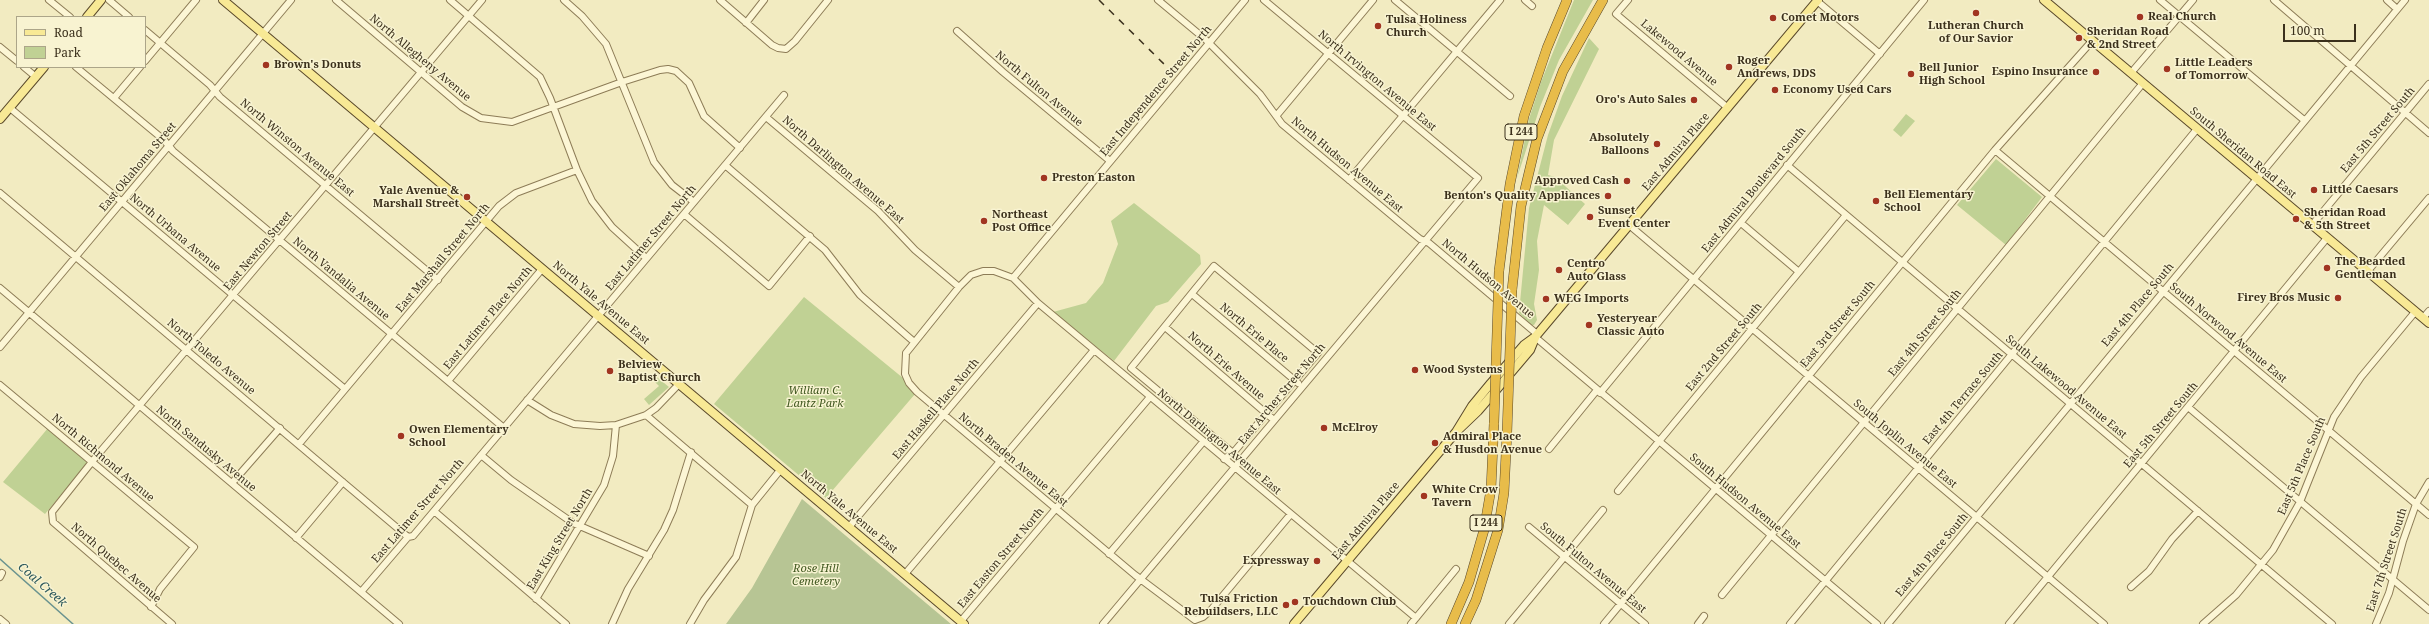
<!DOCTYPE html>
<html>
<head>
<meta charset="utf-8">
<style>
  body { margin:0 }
  #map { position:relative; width:2429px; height:624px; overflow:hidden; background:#f2ebc1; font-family:"Noto Serif",serif }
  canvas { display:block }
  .legend { position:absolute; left:16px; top:16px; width:130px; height:52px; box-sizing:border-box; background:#f8f3d1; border:1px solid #aca589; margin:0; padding:5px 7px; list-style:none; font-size:12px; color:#3b301c }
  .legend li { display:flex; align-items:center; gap:8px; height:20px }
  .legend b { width:20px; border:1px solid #aca589 }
  .scale { position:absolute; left:2283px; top:24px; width:73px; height:18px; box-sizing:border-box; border:2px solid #3b301c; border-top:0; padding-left:5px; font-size:12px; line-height:14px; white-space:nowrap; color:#3b301c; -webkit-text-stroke:3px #f8f3d1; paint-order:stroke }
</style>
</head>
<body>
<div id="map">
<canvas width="2429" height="624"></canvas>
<ul class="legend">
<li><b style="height:5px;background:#f8e995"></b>Road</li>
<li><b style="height:11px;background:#c0d194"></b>Park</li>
</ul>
<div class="scale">100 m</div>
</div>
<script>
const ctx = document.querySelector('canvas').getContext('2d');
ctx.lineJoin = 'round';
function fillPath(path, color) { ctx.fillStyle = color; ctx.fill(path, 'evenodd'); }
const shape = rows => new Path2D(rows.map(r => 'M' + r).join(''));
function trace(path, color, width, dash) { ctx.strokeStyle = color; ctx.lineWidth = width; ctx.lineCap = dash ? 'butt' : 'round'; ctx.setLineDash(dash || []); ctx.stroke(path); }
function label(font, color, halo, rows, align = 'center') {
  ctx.font = font + ' "Noto Serif",serif'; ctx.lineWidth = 3; ctx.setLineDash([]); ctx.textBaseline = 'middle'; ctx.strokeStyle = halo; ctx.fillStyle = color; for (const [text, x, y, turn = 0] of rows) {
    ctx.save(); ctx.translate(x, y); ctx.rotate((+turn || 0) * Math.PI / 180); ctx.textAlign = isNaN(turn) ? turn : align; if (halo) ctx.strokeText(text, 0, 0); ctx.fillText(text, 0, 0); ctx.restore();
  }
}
fillPath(shape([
  [1574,0,1593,0,1559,60,1540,107,1517,178,1529,119,1541,82],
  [1589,38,1599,49,1554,140,1548,175,1555,177,1585,204,1568,225,1544,205,1537,241,1539,270,1534,304,1537,320,1534,325,1531,325,1519,313,1529,208,1548,135,1562,96],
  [1906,114,1915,121,1901,137,1893,130],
  [1996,159,2042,197,2006,245,1957,205],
  [1134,203,1200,255,1201,264,1168,302,1156,306,1114,361,1053,312,1086,303,1103,283,1118,244,1111,221],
  [804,297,903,378,915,394,826,498,714,404],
  [653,374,669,387,649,405,644,399,659,386,652,379],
  [48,428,88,463,45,514,3,482]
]), '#c0d194');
fillPath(shape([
  [802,499,951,624,726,624,752,588]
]), '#b7c594');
trace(shape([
  [0,559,73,624]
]), '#6a938f', 1.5);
const minor = shape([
  [49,0,70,17],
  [109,0,129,17],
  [336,0,462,107,481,118,512,122,622,82,660,70,668,69,676,71,689,83,704,116,740,148],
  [450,0,540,77,550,98,577,170,592,201,612,227,646,258],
  [564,0,582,16,606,44,654,162,672,185,694,202],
  [720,0,772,45,778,48,786,49,795,41,828,0],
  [1158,0,1205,39,1260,94,1282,124,1420,239,1429,243,1537,334],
  [1395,0,1510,96],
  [1525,0,1532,6],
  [1628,0,1616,14,1728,108],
  [2160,0,2304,120],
  [2274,0,2429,133],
  [2387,0,2397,9],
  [1817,1,1880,54],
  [746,23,764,0],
  [145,30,210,85,220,97,438,280],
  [957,31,1003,72,1110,161],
  [0,47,17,61],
  [145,61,196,0],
  [24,67,36,77],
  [76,67,164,140,173,151,504,428],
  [2131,73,2193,0],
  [114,98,140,67],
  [10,108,345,389],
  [1277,115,1373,0],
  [766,117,878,211,915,250,959,287],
  [1995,150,2429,515],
  [725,165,825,250,860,295,913,341],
  [1787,165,2332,624],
  [1349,180,1500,0],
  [0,193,408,537],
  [684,214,769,286,810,236],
  [1741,223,1799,272],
  [1629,225,2104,624],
  [2312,225,2429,84],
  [2367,272,2429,198],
  [1013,278,994,271,983,271,971,275,959,287,906,353,905,374,909,383,917,392,1135,575,1195,620,1203,617,1211,610,1290,515],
  [1013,278,1038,303,1416,618],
  [1013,278,1245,0],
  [0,288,399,624],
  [1192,294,1298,383],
  [2423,318,2429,311],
  [1165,327,1274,420],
  [1535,337,1877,624],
  [0,347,291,0],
  [448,381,542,269],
  [0,385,194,547,160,589,151,607],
  [1600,393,1924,0],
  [527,400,551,415,574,424,600,426,616,425],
  [2188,407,2429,610],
  [646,415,752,505],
  [299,444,499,206,516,193,577,170],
  [1549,449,1597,390],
  [481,455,511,480,573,523,649,556],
  [1224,459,1233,453,1318,353,1214,266,1131,368,1233,453],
  [232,483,280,428],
  [1618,491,1846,215],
  [434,511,566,624],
  [849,527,1038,303],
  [1529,527,1645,624],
  [296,538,343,482],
  [1109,554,1203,442],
  [905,574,1094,350],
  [0,577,2,573],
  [2131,587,2149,571,2172,539,2198,511],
  [361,592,408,537,413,536,784,95],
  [1722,595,2143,83],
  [536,599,604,485,613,456,616,425,646,415,656,408,679,384],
  [0,619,6,624],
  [961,621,1150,397],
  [172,624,53,522,52,512,95,458,482,0],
  [612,624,628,589,664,530,673,510,691,452],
  [690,624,704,600,736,557,752,505,781,469],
  [1103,624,1478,178,1264,0],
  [1411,624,1456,569],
  [1509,624,1603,510],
  [1604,624,1995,150,2092,41],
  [1698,624,1704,616],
  [1790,624,2197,129],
  [1888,624,2405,0],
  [2009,624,2327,238],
  [2203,624,2236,595,2273,550,2300,502,2334,417,2361,377,2415,312],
  [2376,624,2389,593,2403,541,2416,504,2429,482]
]);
const major = shape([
  [223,0,964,624],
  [2044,0,2429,323],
  [87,17,101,0],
  [0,119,44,67],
  [1456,432,1472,406,1491,383,1524,345,1535,337,1818,0],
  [1294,624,1456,432,1478,411,1497,389,1530,350,1535,338]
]);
const highway = shape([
  [1499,271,1510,184,1524,116,1547,48,1567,0],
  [1512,290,1521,206,1537,139,1563,71,1603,0],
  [1451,624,1469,582,1484,530,1491,489,1494,423],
  [1465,624,1476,600,1498,530,1504,493,1507,433]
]);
trace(minor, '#8d7c57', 8);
trace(major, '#5a492b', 10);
trace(highway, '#5a492b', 10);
trace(minor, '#fcf6d5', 6);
trace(major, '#f8e995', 8);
trace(highway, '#e8bc4a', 9);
trace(shape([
  [1099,0,1166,66]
]), '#3b301c', 1.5, [7, 7]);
const highwayBridge = shape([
  [1494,423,1499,271],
  [1507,433,1512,290]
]);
trace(highwayBridge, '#5a492b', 10, []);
trace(highwayBridge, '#e8bc4a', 9);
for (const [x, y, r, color] of [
  [1976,13,4,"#a13521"],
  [2140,17,4,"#a13521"],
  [1773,18,4,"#a13521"],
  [1378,26,4,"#a13521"],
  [2079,38,4,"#a13521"],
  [266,65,4,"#a13521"],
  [1729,67,4,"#a13521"],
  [2167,69,4,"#a13521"],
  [2096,72,4,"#a13521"],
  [1911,74,4,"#a13521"],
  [1775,90,4,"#a13521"],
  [1694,100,4,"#a13521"],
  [1657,144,4,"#a13521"],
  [1044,178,4,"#a13521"],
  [1627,181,4,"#a13521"],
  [2314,190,4,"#a13521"],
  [1608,196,4,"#a13521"],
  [467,197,4,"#a13521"],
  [1876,201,4,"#a13521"],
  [1590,217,4,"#a13521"],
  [2296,219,4,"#a13521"],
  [984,221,4,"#a13521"],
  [2327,268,4,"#a13521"],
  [1559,270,4,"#a13521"],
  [2338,298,4,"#a13521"],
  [1546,299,4,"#a13521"],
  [1589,325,4,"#a13521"],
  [1415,370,4,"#a13521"],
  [610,371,4,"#a13521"],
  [1324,428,4,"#a13521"],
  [401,436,4,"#a13521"],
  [1435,443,4,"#a13521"],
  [1424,496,4,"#a13521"],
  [1317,561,4,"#a13521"],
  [1295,602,4,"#a13521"],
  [1286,605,4,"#a13521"]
]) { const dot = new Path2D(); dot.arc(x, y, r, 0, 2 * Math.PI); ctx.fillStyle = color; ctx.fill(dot); trace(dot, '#f8f3d1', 1.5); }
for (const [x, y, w] of [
  [1521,132,32],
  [1486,523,32]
]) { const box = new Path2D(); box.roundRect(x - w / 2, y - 8, w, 16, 3); ctx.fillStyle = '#f8f3d1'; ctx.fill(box); trace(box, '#3b301c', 1); }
label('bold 10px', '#3b301c', null, [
  ["I 244",1521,132],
  ["I 244",1486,523]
]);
label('bold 11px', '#3b301c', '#f8f3d1', [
  ["Real Church",2148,17],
  ["Comet Motors",1781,18],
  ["Tulsa Holiness",1386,20],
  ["Church",1386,33],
  ["Lutheran Church",1976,26,"center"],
  ["of Our Savior",1976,39,"center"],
  ["Sheridan Road",2087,32],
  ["& 2nd Street",2087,45],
  ["Roger",1737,61],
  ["Andrews, DDS",1737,74],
  ["Little Leaders",2175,63],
  ["of Tomorrow",2175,76],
  ["Brown's Donuts",274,65],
  ["Bell Junior",1919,68],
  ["High School",1919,81],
  ["Espino Insurance",2088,72,"right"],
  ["Economy Used Cars",1783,90],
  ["Oro's Auto Sales",1686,100,"right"],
  ["Absolutely",1649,138,"right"],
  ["Balloons",1649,151,"right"],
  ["Preston Easton",1052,178],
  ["Approved Cash",1619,181,"right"],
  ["Little Caesars",2322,190],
  ["Yale Avenue &",459,191,"right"],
  ["Marshall Street",459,204,"right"],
  ["Bell Elementary",1884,195],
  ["School",1884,208],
  ["Benton's Quality Appliances",1600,196,"right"],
  ["Sunset",1598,211],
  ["Event Center",1598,224],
  ["Sheridan Road",2304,213],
  ["& 5th Street",2304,226],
  ["Northeast",992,215],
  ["Post Office",992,228],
  ["The Bearded",2335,262],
  ["Gentleman",2335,275],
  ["Centro",1567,264],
  ["Auto Glass",1567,277],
  ["Firey Bros Music",2330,298,"right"],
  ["WEG Imports",1554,299],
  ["Yesteryear",1597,319],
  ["Classic Auto",1597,332],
  ["Belview",618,365],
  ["Baptist Church",618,378],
  ["Wood Systems",1423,370],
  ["McElroy",1332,428],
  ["Owen Elementary",409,430],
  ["School",409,443],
  ["Admiral Place",1443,437],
  ["& Husdon Avenue",1443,450],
  ["White Crow",1432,490],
  ["Tavern",1432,503],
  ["Expressway",1309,561,"right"],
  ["Tulsa Friction",1278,599,"right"],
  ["Rebuildsers, LLC",1278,612,"right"],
  ["Touchdown Club",1303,602]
], 'left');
label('11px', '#3b301c', '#f8f3d1', [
  ["Lakewood Avenue",1679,53,40],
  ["North Allegheny Avenue",420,58,40],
  ["North Irvington Avenue East",1377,81,40],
  ["North Fulton Avenue",1039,89,40],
  ["East Independence Street North",1156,91,-50],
  ["East 5th Street South",2378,130,-50],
  ["North Winston Avenue East",297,148,40],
  ["East Admiral Place",1676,152,-50],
  ["South Sheridan Road East",2243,153,40],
  ["North Hudson Avenue East",1347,165,40],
  ["East Oklahoma Street",138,167,-50],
  ["North Darlington Avenue East",843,170,41],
  ["East Admiral Boulevard South",1754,190,-51],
  ["North Urbana Avenue",175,233,40],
  ["East Latimer Street North",651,238,-50],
  ["East Newton Street",258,251,-50],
  ["East Marshall Street North",443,258,-50],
  ["North Vandalia Avenue",341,279,40],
  ["North Hudson Avenue",1488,279,40],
  ["North Yale Avenue East",601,303,40],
  ["East 4th Place South",2138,305,-50],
  ["East Latimer Place North",488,318,-50],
  ["East 3rd Street South",1838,324,-50],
  ["North Erie Place",1254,333,40],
  ["East 4th Street South",1925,333,-51],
  ["South Norwood Avenue East",2228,333,40],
  ["East 2nd Street South",1724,347,-50],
  ["North Toledo Avenue",211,357,40],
  ["North Erie Avenue",1226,366,41],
  ["South Lakewood Avenue East",2066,387,40],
  ["East Archer Street North",1282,394,-50],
  ["East 4th Terrace South",1963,398,-50],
  ["East Haskell Place North",936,409,-50],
  ["East 5th Street South",2161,425,-50],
  ["North Darlington Avenue East",1219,442,40],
  ["South Joplin Avenue East",1905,444,40],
  ["North Sandusky Avenue",206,449,40],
  ["North Richmond Avenue",103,458,40],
  ["North Braden Avenue East",1013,460,40],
  ["East 5th Place South",2302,466,-67],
  ["South Hudson Avenue East",1745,501,40],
  ["East Latimer Street North",418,511,-49],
  ["North Yale Avenue East",849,512,40],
  ["East Admiral Place",1366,521,-50],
  ["East King Street North",560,539,-59],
  ["East 4th Place South",1932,555,-50],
  ["East Easton Street North",1001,558,-50],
  ["East 7th Street South",2387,560,-72],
  ["North Quebec Avenue",116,563,41],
  ["South Fulton Avenue East",1593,568,40]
]);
label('italic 11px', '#425921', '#f8f3d1', [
  ["William C.",815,391],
  ["Lantz Park",815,404],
  ["Rose Hill",816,569],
  ["Cemetery",816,582]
]);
label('italic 12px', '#2a575c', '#f8f3d1', [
  ["Coal Creek",42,585,41]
]);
</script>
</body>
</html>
